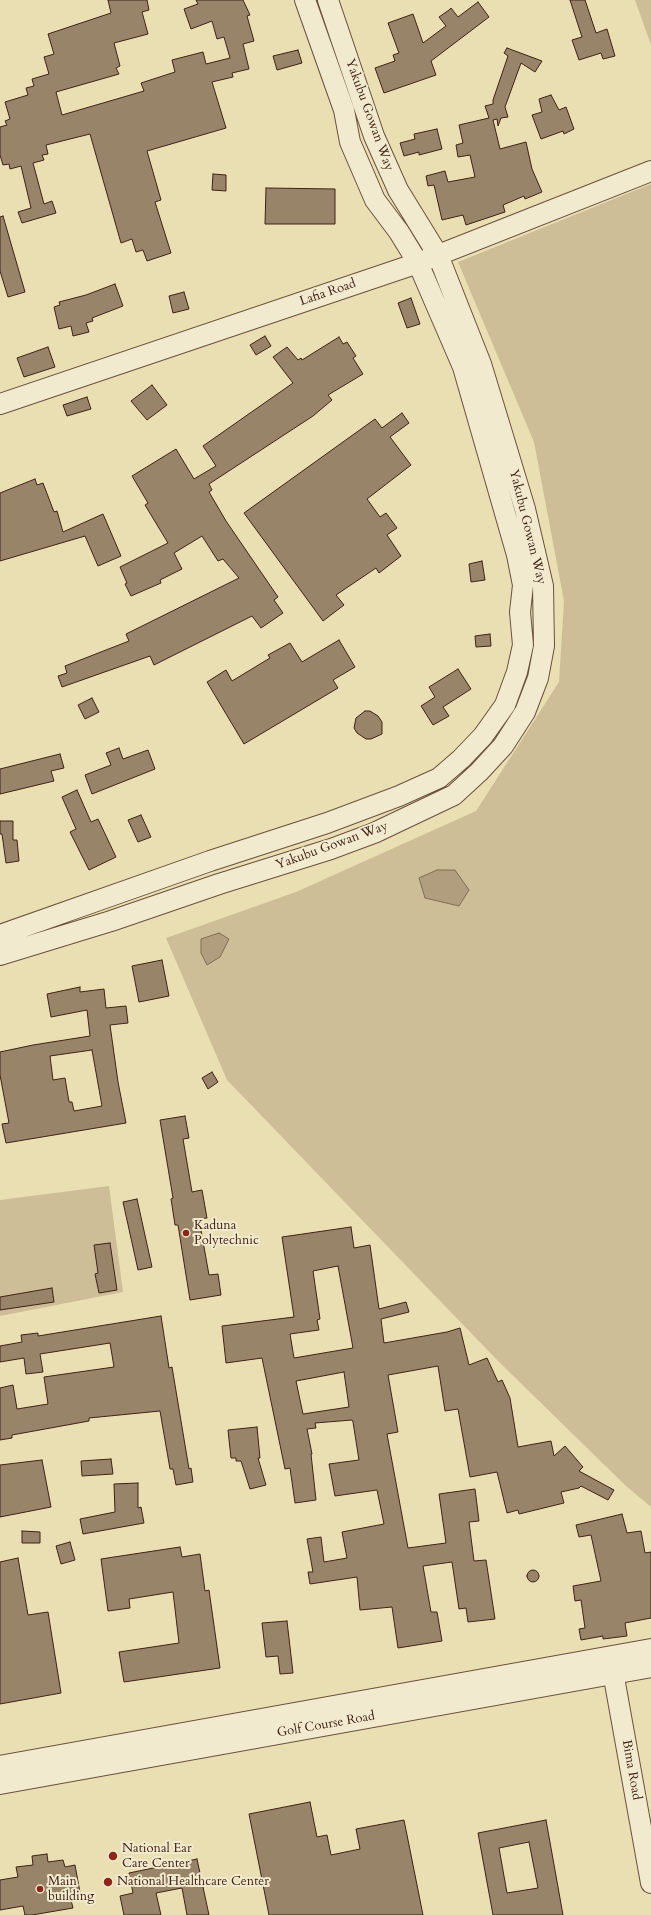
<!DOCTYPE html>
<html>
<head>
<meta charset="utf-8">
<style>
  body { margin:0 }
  canvas { display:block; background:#eadeb3 }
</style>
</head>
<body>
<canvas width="651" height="1915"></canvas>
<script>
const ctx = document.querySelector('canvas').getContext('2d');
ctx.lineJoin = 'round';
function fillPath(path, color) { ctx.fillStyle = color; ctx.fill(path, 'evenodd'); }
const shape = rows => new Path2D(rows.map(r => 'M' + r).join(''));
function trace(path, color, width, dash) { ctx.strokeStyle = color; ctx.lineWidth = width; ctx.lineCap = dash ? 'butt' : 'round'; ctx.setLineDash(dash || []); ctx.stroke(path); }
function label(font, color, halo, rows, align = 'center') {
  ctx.font = font + ' Cardo,serif'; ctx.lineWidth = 4; ctx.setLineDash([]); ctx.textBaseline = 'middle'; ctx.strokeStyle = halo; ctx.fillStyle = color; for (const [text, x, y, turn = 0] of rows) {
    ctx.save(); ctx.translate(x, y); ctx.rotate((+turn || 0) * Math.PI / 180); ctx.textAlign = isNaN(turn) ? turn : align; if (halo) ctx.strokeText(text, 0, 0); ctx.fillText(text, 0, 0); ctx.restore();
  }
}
fillPath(shape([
  [635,0,651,0,651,45],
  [651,184,651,1507,626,1486,498,1361,227,1080,166,938,296,892,476,811,559,682,564,601,534,442,458,262],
  [109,1186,123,1292,0,1316,0,1200]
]), '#cdbe98');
const water = shape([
  [437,870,455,870,469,890,459,906,425,898,419,878,437,870],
  [219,933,229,939,220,957,207,965,201,953,201,939,219,933]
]);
fillPath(water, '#b09e7e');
trace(water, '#836c54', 1);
const building = shape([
  [108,0,147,0,149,10,142,12,148,34,114,43,120,66,116,68,119,74,56,92,62,115,144,91,141,83,175,72,172,60,203,52,206,64,230,58,224,37,217,39,212,21,191,29,184,9,198,4,196,0,243,0,250,15,247,16,254,41,243,44,249,69,232,73,233,77,212,82,226,128,147,151,161,200,155,202,171,253,147,261,143,250,136,252,132,239,121,243,90,134,46,145,48,154,42,155,44,160,33,163,44,204,52,201,56,213,22,223,18,212,31,208,21,166,10,169,9,164,3,165,0,155,0,127,7,125,5,121,10,119,5,102,28,95,26,88,34,86,32,79,49,74,44,57,54,54,48,34,111,13,108,0],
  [570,0,585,0,596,33,607,29,615,56,603,59,601,53,579,60,572,40,582,37,570,0],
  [478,2,489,17,431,61,436,75,384,93,375,68,395,61,393,55,399,53,388,23,413,14,423,43,446,26,439,17,449,10,451,8,458,17,478,2],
  [507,48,542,61,535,72,521,63,505,107,508,117,501,118,498,126,497,119,493,120,500,149,526,142,532,169,542,192,525,199,524,196,503,205,505,212,466,225,463,215,442,220,434,185,428,186,426,176,445,171,448,182,475,177,470,155,458,157,456,145,463,143,459,125,489,118,485,106,493,104,493,100,508,56,504,53,507,48],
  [298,50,302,63,277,70,273,56,298,50],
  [551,95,559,110,566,107,574,129,564,134,563,131,541,139,532,115,542,112,539,99,551,95],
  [437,129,442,149,419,155,419,152,404,156,400,143,415,139,414,134,437,129],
  [213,174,226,175,226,191,212,190,213,174],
  [266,188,335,189,335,224,265,224,266,188],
  [3,216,25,292,8,297,0,271,0,217,3,216],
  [115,284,123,306,92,318,93,321,86,323,89,332,73,336,71,326,59,329,54,307,60,305,59,302,86,295,115,284],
  [184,292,189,309,173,313,169,296,184,292],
  [411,298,420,324,407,328,398,303,411,298],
  [265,336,271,346,256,355,250,345,265,336],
  [339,337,343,344,347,342,356,356,353,358,363,374,328,395,332,400,313,416,209,484,212,490,209,492,226,521,278,597,274,600,283,613,261,628,252,616,154,665,150,656,62,687,58,676,67,673,65,666,129,641,126,634,239,578,223,559,218,561,202,536,174,553,182,569,160,580,161,583,131,596,125,584,127,583,120,567,168,543,145,505,148,503,132,476,176,449,194,479,216,466,203,446,293,383,273,357,287,347,298,360,301,358,302,360,339,337],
  [48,347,55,367,24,377,17,358,48,347],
  [152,385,167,405,147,420,131,401,152,385],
  [87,397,91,409,67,416,63,405,87,397],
  [402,413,409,423,390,437,411,465,367,499,380,517,386,513,397,528,387,535,401,556,379,573,376,568,336,595,344,605,323,621,244,513,375,419,382,428,402,413],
  [35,479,37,485,43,483,54,512,57,511,63,532,103,514,121,556,98,566,85,536,0,561,0,493,35,479],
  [482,561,485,580,471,582,469,564,482,561],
  [490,634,491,646,476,647,475,636,490,634],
  [339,640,355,667,333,680,338,688,244,744,207,682,226,670,232,681,270,658,268,655,290,643,302,662,339,640],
  [458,669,471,689,443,707,449,716,433,725,421,706,435,697,429,687,458,669],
  [92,698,99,712,85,719,78,705,92,698],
  [365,711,370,711,378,716,382,722,382,734,371,739,366,739,357,733,354,728,356,718,365,711],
  [119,748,123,759,148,750,155,769,92,794,85,775,111,765,106,753,119,748],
  [60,754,64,768,51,771,54,781,0,794,0,769,60,754],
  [77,790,91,822,98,819,116,857,89,870,70,832,76,829,62,797,77,790],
  [141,815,151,837,138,842,128,820,141,815],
  [0,821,13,821,13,840,17,840,19,861,6,863,2,834,0,834,0,821],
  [162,960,169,996,139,1002,132,966,162,960],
  [80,987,80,992,104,989,106,1008,126,1006,128,1023,110,1025,118,1082,126,1123,6,1143,2,1124,9,1123,0,1075,0,1052,33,1045,90,1036,87,1010,51,1017,47,994,80,987],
  [92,1050,102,1106,74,1111,72,1102,69,1102,65,1078,53,1080,50,1056,92,1050],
  [212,1072,218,1082,208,1089,202,1078,212,1072],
  [185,1116,189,1138,183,1139,192,1192,202,1190,207,1218,199,1219,209,1275,218,1274,221,1295,190,1300,178,1225,175,1225,171,1199,173,1198,160,1120,185,1116],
  [137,1199,152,1267,138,1270,123,1202,137,1199],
  [351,1227,354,1248,370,1245,379,1309,406,1302,409,1312,381,1319,384,1343,447,1332,460,1328,469,1365,487,1358,498,1382,502,1380,510,1398,518,1447,551,1441,554,1456,565,1446,583,1467,579,1471,614,1490,608,1500,581,1486,579,1488,561,1492,564,1503,519,1514,518,1510,507,1513,497,1472,470,1477,458,1409,445,1411,438,1366,388,1375,398,1432,387,1434,408,1548,446,1543,439,1494,475,1489,479,1521,469,1522,474,1561,486,1560,495,1619,468,1622,466,1608,459,1609,452,1562,423,1566,431,1612,437,1612,442,1641,398,1648,392,1607,360,1610,357,1577,310,1584,308,1572,313,1572,307,1539,321,1537,324,1562,347,1558,342,1532,384,1524,377,1490,335,1496,329,1464,359,1460,353,1422,352,1420,315,1423,316,1428,307,1429,312,1454,311,1454,316,1500,295,1503,290,1468,285,1469,262,1358,226,1363,222,1326,294,1317,282,1237,351,1227],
  [338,1266,353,1348,294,1358,290,1334,319,1330,317,1320,320,1319,313,1271,338,1266],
  [344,1372,349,1407,303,1414,296,1381,344,1372],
  [110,1243,117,1290,99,1293,95,1274,98,1273,94,1245,110,1243],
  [52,1288,54,1302,0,1310,0,1297,52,1288],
  [161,1316,169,1368,172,1367,189,1469,191,1468,193,1482,176,1485,173,1469,170,1469,160,1411,89,1418,89,1421,12,1435,12,1438,0,1440,0,1388,13,1385,17,1409,48,1404,44,1377,114,1367,110,1343,40,1354,43,1372,26,1374,24,1358,0,1362,0,1346,22,1342,21,1335,38,1333,38,1336,161,1316],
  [257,1427,260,1458,258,1458,266,1485,250,1489,241,1461,236,1461,236,1458,231,1458,228,1430,257,1427],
  [111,1459,113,1474,82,1476,81,1461,111,1459],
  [42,1460,51,1507,0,1517,0,1465,42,1460],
  [138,1483,138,1508,141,1507,144,1523,83,1534,80,1519,115,1512,114,1484,138,1483],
  [622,1514,627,1533,641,1531,645,1553,651,1552,651,1618,625,1623,627,1636,603,1639,603,1636,581,1640,579,1629,585,1628,581,1600,575,1601,573,1586,601,1581,591,1535,579,1537,576,1525,622,1514],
  [22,1531,40,1532,40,1543,22,1543,22,1531],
  [70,1542,75,1560,61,1564,56,1546,70,1542],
  [180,1547,182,1557,200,1554,205,1591,209,1590,220,1668,124,1682,119,1652,179,1643,173,1592,129,1599,130,1608,108,1611,101,1559,180,1547],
  [18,1558,28,1615,48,1612,61,1693,0,1704,0,1562,18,1558],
  '527 1576a6 6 0 1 1 12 0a6 6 0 1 1-12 0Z',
  [287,1621,293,1673,280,1674,278,1656,266,1657,262,1623,287,1621],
  [310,1802,317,1837,327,1835,331,1855,360,1849,356,1829,404,1820,423,1915,269,1915,249,1814,310,1802],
  [546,1820,563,1915,493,1915,478,1833,546,1820],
  [529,1842,538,1888,507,1893,499,1848,529,1842],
  [47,1854,48,1862,63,1860,65,1867,75,1865,81,1898,71,1900,73,1908,32,1915,25,1915,23,1906,0,1910,0,1880,18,1877,16,1867,33,1865,32,1856,47,1854],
  [197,1859,209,1915,187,1915,182,1888,156,1893,161,1915,124,1915,120,1896,133,1893,129,1873,197,1859]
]);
fillPath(building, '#988468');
trace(building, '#402216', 1);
const minor = shape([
  [0,404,418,263,651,171],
  [0,935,210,861,327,823,399,796,439,778,461,759,483,736,505,705,517,672,523,645,520,612,523,585,517,555,463,367,418,263,399,232,375,200,350,142,344,110,305,0],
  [0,955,111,921,219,884,331,849,374,833,454,795,479,772,503,746,525,712,538,678,544,646,543,586,525,509,502,433,481,364,438,255,398,190,374,136,328,0],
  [611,1661,651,1883],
  [0,1766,651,1649],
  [0,1784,651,1667]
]);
trace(minor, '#6a513d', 22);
trace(minor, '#f1eace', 20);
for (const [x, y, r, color] of [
  [186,1233,4,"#8f2418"],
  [113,1856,5,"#8f2418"],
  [108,1882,5,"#8f2418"],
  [40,1889,4,"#8f2418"]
]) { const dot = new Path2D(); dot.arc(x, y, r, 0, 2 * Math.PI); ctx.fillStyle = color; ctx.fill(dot); trace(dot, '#f1eace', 1.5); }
label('13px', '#402216', '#f1eace', [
  ["Yakubu Gowan Way",369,115,70],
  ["Lafia Road",328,293,-19],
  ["Yakubu Gowan Way",527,527,76],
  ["Yakubu Gowan Way",332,846,-20],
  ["Golf Course Road",326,1725,-10],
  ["Bima Road",631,1770,80]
]);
label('13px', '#402216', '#f1eace', [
  ["Kaduna",194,1226],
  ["Polytechnic",194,1241],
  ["National Ear",122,1849],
  ["Care Center",122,1864],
  ["Main",48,1882],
  ["building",48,1897],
  ["National Healthcare Center",117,1882]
], 'left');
</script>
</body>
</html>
